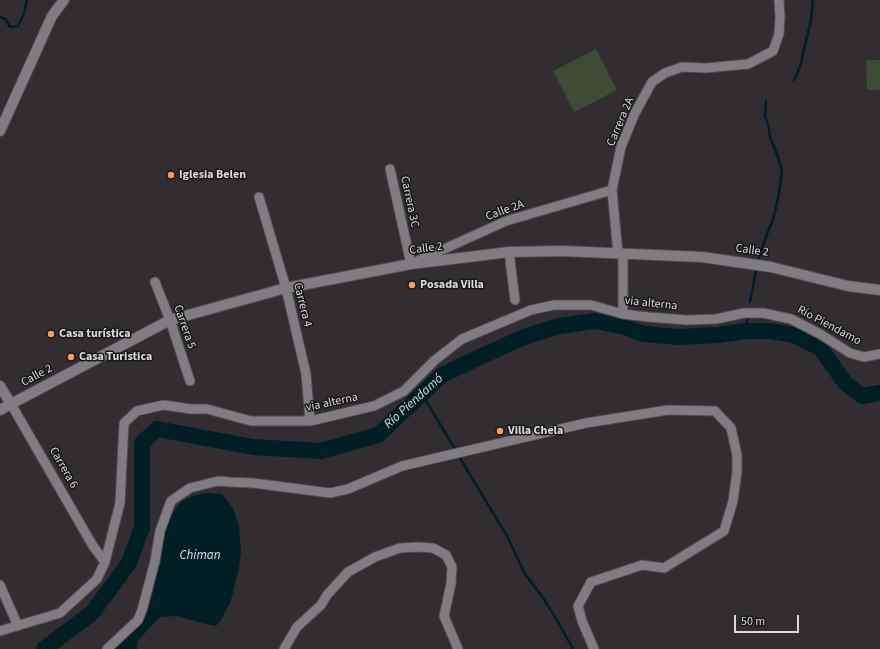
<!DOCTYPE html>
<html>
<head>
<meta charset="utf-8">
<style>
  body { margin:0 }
  #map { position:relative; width:880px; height:649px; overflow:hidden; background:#312d31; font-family:"Source Sans 3",sans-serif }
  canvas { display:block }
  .scale { position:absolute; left:734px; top:615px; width:65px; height:18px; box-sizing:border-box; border:2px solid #dcd9dc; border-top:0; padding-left:5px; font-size:12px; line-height:14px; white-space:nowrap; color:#dcd9dc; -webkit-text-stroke:3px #171618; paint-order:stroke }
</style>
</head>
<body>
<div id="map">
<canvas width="880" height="649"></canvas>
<div class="scale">50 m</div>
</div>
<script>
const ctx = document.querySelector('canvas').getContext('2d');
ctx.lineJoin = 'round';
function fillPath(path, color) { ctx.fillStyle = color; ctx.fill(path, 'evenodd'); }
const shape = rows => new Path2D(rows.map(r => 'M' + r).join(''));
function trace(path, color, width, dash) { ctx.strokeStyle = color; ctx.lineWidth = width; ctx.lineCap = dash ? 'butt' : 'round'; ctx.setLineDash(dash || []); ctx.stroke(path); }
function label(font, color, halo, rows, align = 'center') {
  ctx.font = font + ' "Source Sans 3",sans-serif'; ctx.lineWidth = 3; ctx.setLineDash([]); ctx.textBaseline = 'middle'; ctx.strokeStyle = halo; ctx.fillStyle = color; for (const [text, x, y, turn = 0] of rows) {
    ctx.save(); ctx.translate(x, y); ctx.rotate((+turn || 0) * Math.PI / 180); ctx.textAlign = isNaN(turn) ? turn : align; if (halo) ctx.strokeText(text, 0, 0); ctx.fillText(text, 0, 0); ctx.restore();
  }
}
fillPath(shape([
  [596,49,617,90,574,112,553,71],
  [866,60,880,60,880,90,867,90]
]), '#3d4d33');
fillPath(shape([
  [207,493,222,494,233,508,239,526,241,551,239,567,231,601,221,620,216,626,210,625,176,616,160,617,150,627,138,641,137,649,114,649,126,639,142,622,153,592,164,529,172,514,181,502,192,496]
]), '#001f24');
trace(shape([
  [0,17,5,19,10,27,18,26,24,14,27,0],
  [794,80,797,74,801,63,805,45,811,20,813,0],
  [759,257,767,234,772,222,775,212,779,193,782,170,778,157,770,137,768,124,765,117,766,101],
  [750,302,756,270],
  [745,331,748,316],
  [422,394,456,451],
  [458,455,507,536,525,574,541,595,557,620,573,649]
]), '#001f24', 2.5);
trace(shape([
  [44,649,92,613,129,563,142,527,142,443,157,429,253,447,321,451,378,435,442,375,482,356,524,337,559,326,595,321,625,327,644,334,678,337,719,335,745,331,770,331,794,335,820,348,836,370,845,383,862,396,880,393]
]), '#001f24', 16);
const minor = shape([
  [390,169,411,264,506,221,612,190],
  [259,197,286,288,306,374,310,421],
  [509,252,515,300],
  [618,254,612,190,621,147,635,113,652,82,665,73,682,67,706,68,748,64,773,51,779,34,780,17,779,0],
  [155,282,170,320,190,381],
  [623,314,623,254],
  [11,404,93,546,105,562],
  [0,585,18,626],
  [0,631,60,613,97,579,105,562,120,503,124,423,137,411,163,405,191,409,207,409,251,421,310,421,374,406,404,391,435,360,462,339,531,310,554,305,591,305,623,314,648,317,687,320,716,319,744,313,763,313,791,319,820,334,850,353,864,357,880,354],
  [107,649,138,620,142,610,155,561,160,531,171,501,190,488,218,481,230,482,253,483,330,493,348,489,402,466,586,423,668,410,715,411,731,428,737,455,737,472,733,501,724,531,664,568,642,565,591,582,578,606,582,621,594,649],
  [284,649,297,627,321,605,327,595,348,572,375,557,400,548,418,547,433,548,446,555,452,567,451,584,444,616,458,649]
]);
const tertiary = shape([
  [11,404,170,320,286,288,411,264,509,252,562,251,702,257,771,267,848,286,880,290]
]);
const secondary = shape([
  [0,131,52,16,64,0],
  [0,386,11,404,0,410]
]);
trace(minor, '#4f4c50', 11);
trace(tertiary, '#4f4c50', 12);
trace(secondary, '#4f4c50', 12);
trace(minor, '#817c81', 9);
trace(tertiary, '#817c81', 10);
trace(secondary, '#817c81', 10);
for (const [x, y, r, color] of [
  [171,175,4,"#fd9c57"],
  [412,285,4,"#fd9c57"],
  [51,334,4,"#fd9c57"],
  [71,357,4,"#fd9c57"],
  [500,431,4,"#fd9c57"]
]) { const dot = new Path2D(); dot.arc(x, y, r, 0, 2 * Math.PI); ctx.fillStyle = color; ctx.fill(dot); trace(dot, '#171618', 1.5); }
label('12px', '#dcd9dc', '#171618', [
  ["Carrera 2A",621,122,-67],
  ["Carrera 3C",409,202,78],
  ["Calle 2A",505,211,-20],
  ["Calle 2",426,249,-7],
  ["Calle 2",752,251,8],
  ["via alterna",651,304,6],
  ["Carrera 4",302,305,76],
  ["Río Piendamo",829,326,28],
  ["Carrera 5",184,327,71],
  ["Calle 2",37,376,-28],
  ["via alterna",332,403,-12],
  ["Carrera 6",63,468,60]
]);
label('bold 12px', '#dcd9dc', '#171618', [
  ["Iglesia Belen",179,175],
  ["Posada Villa",420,285],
  ["Casa turística",59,334],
  ["Casa Turistica",79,357],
  ["Villa Chela",508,431]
], 'left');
label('italic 13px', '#a1edfa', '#171618', [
  ["Río Piendamó",414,402,-42],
  ["Chiman",200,556]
]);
</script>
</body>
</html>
